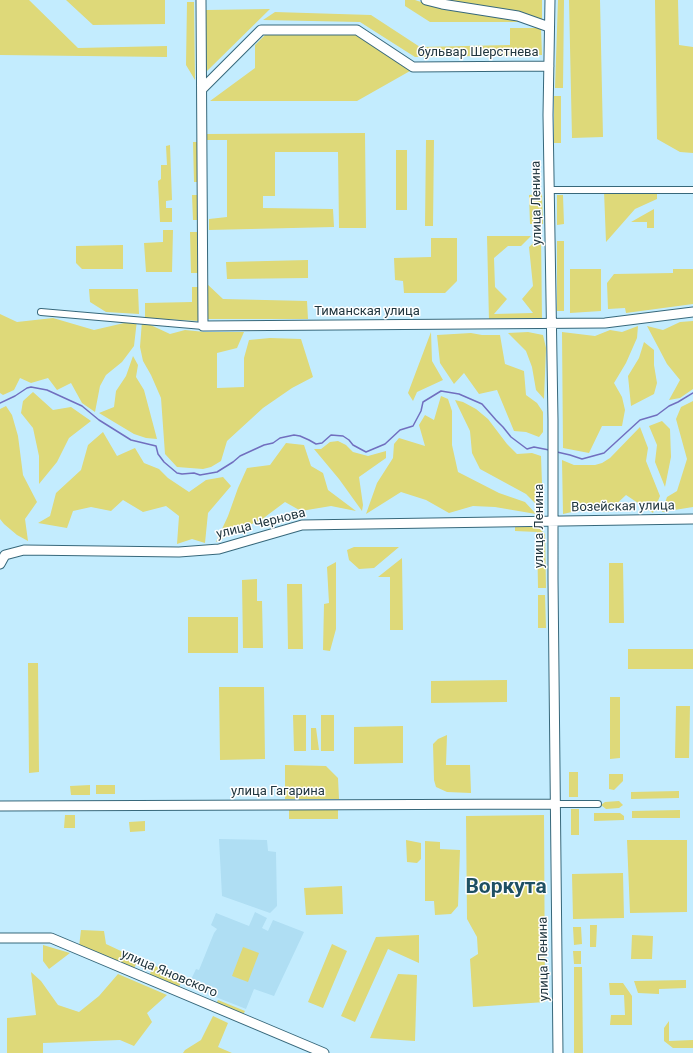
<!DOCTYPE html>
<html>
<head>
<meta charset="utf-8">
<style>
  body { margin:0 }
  canvas { display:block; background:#c3ecfe }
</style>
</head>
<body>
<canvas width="693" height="1053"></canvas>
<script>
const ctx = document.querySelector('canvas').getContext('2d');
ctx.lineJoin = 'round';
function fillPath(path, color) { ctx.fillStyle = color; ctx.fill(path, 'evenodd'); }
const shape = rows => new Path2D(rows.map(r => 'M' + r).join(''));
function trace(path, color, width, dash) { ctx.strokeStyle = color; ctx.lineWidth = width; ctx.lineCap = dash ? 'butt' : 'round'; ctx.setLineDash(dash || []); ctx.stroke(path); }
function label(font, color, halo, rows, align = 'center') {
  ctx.font = font + ' Roboto,sans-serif'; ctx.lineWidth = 3; ctx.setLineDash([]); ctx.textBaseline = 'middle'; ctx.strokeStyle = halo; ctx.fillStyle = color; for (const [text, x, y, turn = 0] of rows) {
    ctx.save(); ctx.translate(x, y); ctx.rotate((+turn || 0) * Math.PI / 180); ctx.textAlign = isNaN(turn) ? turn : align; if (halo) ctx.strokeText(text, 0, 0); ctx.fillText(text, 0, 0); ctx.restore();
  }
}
fillPath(shape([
  [219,839,267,840,268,851,276,852,277,906,270,913,222,896],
  [255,912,267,918,262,928,268,931,273,920,304,932,274,996,254,989,246,1009,188,986,196,969,199,970,214,933,217,929,211,925,216,913,249,926]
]), '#afdef3');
fillPath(shape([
  [0,0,29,0,78,48,167,46,167,57,0,55],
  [66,0,165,0,165,24,93,25],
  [405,0,415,0,445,10,510,17,524,22,430,22,405,6],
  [433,0,542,0,542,20,518,13],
  [558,0,564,0,563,88,555,88],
  [569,0,600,0,603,137,572,138],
  [655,0,678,0,679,45,693,47,693,153,680,152,657,139],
  [187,2,194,2,195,80,186,65],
  [270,9,206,72,206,10],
  [275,12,371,15,420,47,510,45,510,28,541,28,542,55,415,57,360,22,263,20],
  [357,32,410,71,357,101,210,101,255,68,255,45,267,33],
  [554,96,561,96,561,143,554,143],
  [365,133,366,228,339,228,338,152,275,152,275,196,263,196,263,208,333,209,334,227,209,230,209,219,227,217,227,140,206,140,206,134],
  [426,140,434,140,433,226,425,226],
  [193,142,199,142,200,182,194,182],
  [170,145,172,200,166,201,166,208,172,208,172,222,160,222,158,181,161,179,161,165,167,165,166,146],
  [396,150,407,150,407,210,396,210],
  [604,191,657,191,657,199,635,209,606,242],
  [542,194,543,224,530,224,529,195],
  [192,195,201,195,201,220,193,220],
  [557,195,563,195,564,224,557,225],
  [654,209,654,228,647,228,647,222,631,222],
  [163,230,173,230,172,272,146,272,144,243,163,242],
  [190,232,200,232,201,273,191,273],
  [487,236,531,236,521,246,508,246,494,258,495,287,507,299,494,314,533,313,522,299,533,286,529,247,541,236,542,321,489,321],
  [431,238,457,238,457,281,445,293,404,293,403,281,395,280,394,258,431,257],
  [557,241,564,241,564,311,557,311],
  [123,245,123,269,82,269,76,263,76,246],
  [308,260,308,278,227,279,226,262],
  [570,269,601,269,601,311,570,313],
  [673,269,693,269,693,304,626,313,625,308,608,309,607,283,614,274,673,273],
  [205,282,223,299,307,301,308,319,208,319],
  [192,287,199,287,199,321,145,318,145,303,192,302],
  [89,289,138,289,139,314,106,312,90,302],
  [0,314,17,322,53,318,94,330,137,320,134,346,122,362,106,375,100,386,95,412,82,403,71,383,57,390,48,378,31,383,20,378,14,390,3,395,0,393],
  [142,321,170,334,185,330,205,332,244,332,237,348,217,353,217,388,244,387,244,358,249,340,270,338,301,339,313,377,292,388,263,408,227,441,221,461,211,467,203,469,177,467,165,454,161,398,151,375,143,361,140,347],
  [693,321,693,389,680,398,669,400,680,380,667,364,647,326,663,330,680,322],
  [638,326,637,338,626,363,614,383,622,397,625,410,622,426,602,426,589,453,563,448,562,332,595,336,610,330,622,332],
  [431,332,432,361,443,380,417,392,413,401,408,393],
  [528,332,543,335,546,348,544,399,536,390,532,367,526,351,508,333],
  [471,333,482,335,500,335,505,364,524,371,526,395,537,403,543,412,543,432,539,437,526,432,514,431,497,390,479,394,464,373,454,384,440,363,437,335],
  [644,342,654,350,654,365,657,383,654,394,631,406,628,376,639,358],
  [133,356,138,365,136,377,144,390,157,439,146,438,134,434,99,413,114,407,116,391,126,376],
  [33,392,53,410,71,407,91,421,69,438,57,462,39,484,39,456,33,428,21,413,23,401],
  [441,396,448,399,452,411,452,445,458,472,499,493,525,502,536,514,495,507,473,506,449,513,426,500,401,492,366,514,377,483,393,458,394,444,399,438,425,446,419,425,425,415,434,420],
  [455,400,463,402,476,409,488,419,507,444,517,454,532,453,541,456,542,484,538,506,526,494,480,469,472,453,470,431],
  [693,401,693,507,662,512,667,497,677,491,687,459,676,419,681,407],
  [6,406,12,415,18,436,23,475,37,502,25,519,28,541,17,535,4,524,0,519,0,409],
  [662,421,670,429,671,457,665,487,655,462,657,445,649,426],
  [640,427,648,448,646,461,660,496,653,513,626,495,608,512,585,509,563,514,562,460,574,465,595,465,602,463,610,458],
  [103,432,117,456,135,448,144,463,159,469,168,478,189,492,206,480,223,477,231,486,208,513,205,543,192,539,177,544,179,516,166,506,143,512,123,500,111,511,91,507,73,511,67,528,38,523,50,516,56,493,81,470,88,445],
  [338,441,346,445,353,452,368,456,386,451,386,458,359,477,363,505,362,511,339,479,314,449,321,449,330,442],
  [286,443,304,445,311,466,323,473,328,490,356,511,331,506,301,511,285,502,261,520,240,529,216,542,228,516,238,488,247,468,270,465],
  [515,525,537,526,545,534,546,588,538,588,537,532,515,531],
  [354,547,399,547,374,568,359,569,349,560,347,550],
  [402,558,403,630,390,630,390,577,378,577],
  [336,562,336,629,330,651,323,650,324,604,329,603,327,567],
  [609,563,623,563,624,623,609,623],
  [257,579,257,601,262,601,263,648,243,648,242,580],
  [287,584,302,584,303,649,288,649],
  [538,595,545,595,546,628,538,628],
  [188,617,238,617,238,653,188,653],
  [628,649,693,649,693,669,628,669],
  [28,663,38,663,39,772,29,773],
  [507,680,507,702,431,703,431,681],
  [219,687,264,687,265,759,220,760],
  [610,697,620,697,620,758,610,759],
  [676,706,690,706,689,758,675,758],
  [293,715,306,715,306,751,294,751],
  [321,715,334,715,334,751,321,751],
  [403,726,403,763,354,764,354,727],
  [311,728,316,728,319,750,311,750],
  [447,735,446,765,470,765,471,793,447,792,436,787,434,780,433,744,438,739],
  [285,765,326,766,338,778,339,799,285,799],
  [569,772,578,772,578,797,569,797],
  [609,774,623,774,623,781,614,790,609,789],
  [90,785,90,795,71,795,70,786],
  [96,785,115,785,115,794,96,794],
  [679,791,679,798,631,799,631,792],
  [619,801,623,805,619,808,606,809,601,805,605,802],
  [571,809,579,809,579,835,571,835],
  [289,810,338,810,338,819,289,819],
  [680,810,680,818,632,818,632,811],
  [594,813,620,813,624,816,624,820,594,821],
  [65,815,75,815,75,828,64,828],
  [544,815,545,1002,473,1007,470,959,478,954,477,937,467,919,466,816],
  [145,821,145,831,130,832,129,822],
  [406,840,421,843,421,859,417,863,407,862],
  [627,840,687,840,687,912,630,913],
  [425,841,440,842,440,849,460,850,458,906,451,914,435,915,434,901,425,901],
  [623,873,624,918,573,919,572,874],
  [342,886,343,914,306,915,304,888],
  [590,925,597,925,596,947,590,947],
  [573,927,581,927,582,944,574,945],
  [81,930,104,931,106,944,138,959,133,971,79,947],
  [419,935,419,963,388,949,355,1022,341,1016,376,937],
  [632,935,653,936,652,959,631,959],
  [332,944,347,951,323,1008,308,1002],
  [43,945,70,953,49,969,43,961],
  [243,947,259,953,248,982,232,976],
  [573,951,581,951,581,964,574,964],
  [153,965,183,978,178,989,149,977],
  [574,967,582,967,583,1053,574,1053],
  [31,972,41,981,58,1005,79,1012,99,996,118,974,167,995,147,1013,152,1022,134,1046,120,1040,43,1043,43,1053,7,1053,7,1018,36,1015],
  [398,974,417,975,415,1041,370,1038],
  [686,980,686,988,659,989,659,994,638,993,634,981],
  [609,983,623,983,632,996,632,1025,610,1025,611,1015,625,1015,624,995,610,995],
  [218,1000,245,1011,243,1015,216,1004],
  [213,1016,228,1023,218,1047,232,1053,183,1053,185,1050,201,1040],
  [669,1021,669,1041,693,1040,693,1048,673,1048,664,1041,664,1028]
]), '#ded979');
trace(shape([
  [0,403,15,396,27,388,31,387,47,390,82,406,99,420,131,440,156,446,158,454,164,462,177,473,182,474,194,473,200,475,217,472,233,462,240,456,264,445,273,443,280,438,294,435,300,436,309,440,316,444,322,443,331,435,343,436,349,440,353,445,366,452,385,444,400,430,413,426,421,411,423,402,441,391,459,394,482,404,496,420,503,427,511,437,527,449,534,447,549,450],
  [557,452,570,455,582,459,604,453,640,420,657,415,669,406,678,402,693,393]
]), '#716fbf', 1.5);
const street = shape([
  [550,190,693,190],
  [41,312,203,326],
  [555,804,598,804]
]);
const secondary = shape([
  [201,0,203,326,605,323,693,312],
  [426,0,442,4,518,16,549,27],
  [550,0,548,115,553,420,553,579,558,1053],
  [202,89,261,30,357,30,413,67,549,66],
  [0,564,5,555,24,550,179,552,219,549,302,525,693,519],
  [0,806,555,804],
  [0,938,51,938,324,1053]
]);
trace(street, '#37687b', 8);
trace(secondary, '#37687b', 11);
trace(street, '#fff', 6);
trace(secondary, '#fff', 9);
label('13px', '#21363f', '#fff', [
  ["бульвар Шерстнева",478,53],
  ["улица Ленина",537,203,-91],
  ["Тиманская улица",367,312],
  ["Возейская улица",623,507,-1],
  ["улица Чернова",261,524,-14],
  ["улица Ленина",540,526,-90],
  ["улица Гагарина",278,792],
  ["улица Ленина",544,959,-91],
  ["улица Яновского",169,974,23]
]);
label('bold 21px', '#1e5063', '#fff', [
  ["Воркута",506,888]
]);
</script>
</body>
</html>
